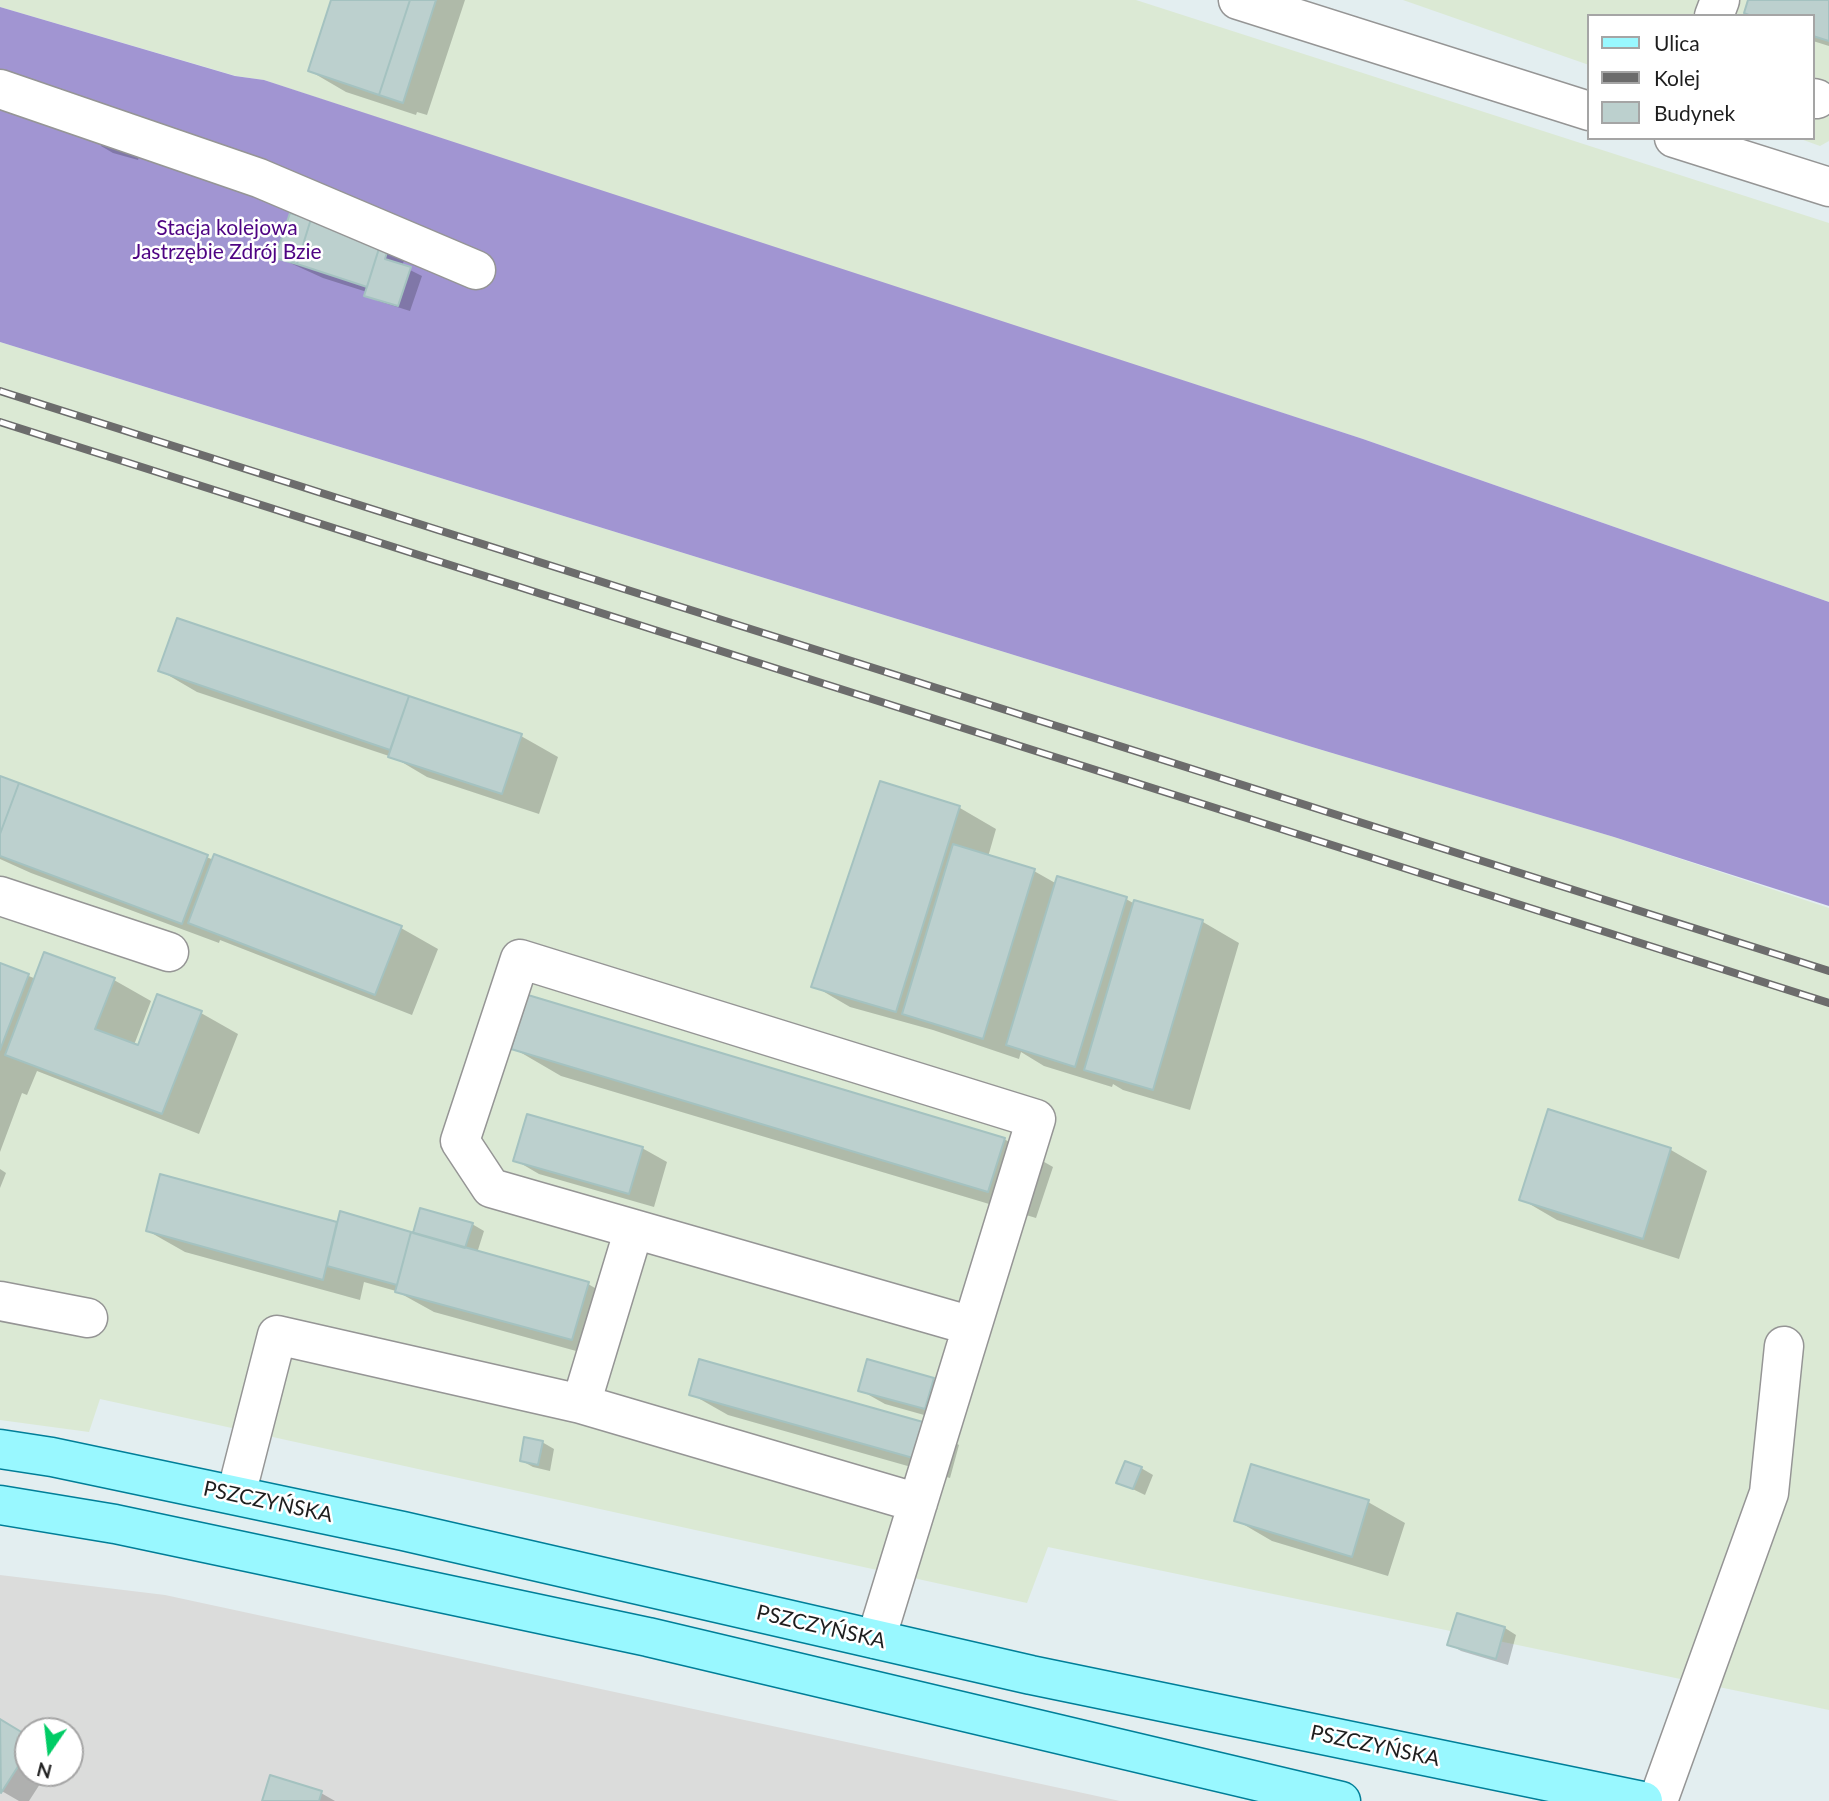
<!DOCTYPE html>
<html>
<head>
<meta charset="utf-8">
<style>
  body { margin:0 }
  #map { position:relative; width:1829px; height:1801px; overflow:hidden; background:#e3eef0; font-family:Lato,sans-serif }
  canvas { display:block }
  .legend { position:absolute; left:1587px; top:14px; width:228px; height:126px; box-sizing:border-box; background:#fff; border:2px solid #a5a5a5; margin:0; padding:9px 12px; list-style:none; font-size:21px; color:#1e1e1e }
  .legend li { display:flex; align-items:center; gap:14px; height:35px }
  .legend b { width:35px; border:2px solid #a5a5a5 }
  .north { position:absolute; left:14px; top:1717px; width:70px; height:70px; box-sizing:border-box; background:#fff; border:2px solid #a5a5a5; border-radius:50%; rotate:194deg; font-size:19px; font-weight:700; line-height:28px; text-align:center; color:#1e1e1e }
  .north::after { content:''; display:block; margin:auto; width:24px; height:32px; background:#00cc65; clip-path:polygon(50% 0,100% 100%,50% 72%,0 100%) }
</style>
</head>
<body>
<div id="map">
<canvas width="1829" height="1801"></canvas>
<ul class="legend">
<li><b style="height:9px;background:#99f8ff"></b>Ulica</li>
<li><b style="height:9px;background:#6c6c6c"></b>Kolej</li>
<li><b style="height:19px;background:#bcd0ce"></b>Budynek</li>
</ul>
<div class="north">N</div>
</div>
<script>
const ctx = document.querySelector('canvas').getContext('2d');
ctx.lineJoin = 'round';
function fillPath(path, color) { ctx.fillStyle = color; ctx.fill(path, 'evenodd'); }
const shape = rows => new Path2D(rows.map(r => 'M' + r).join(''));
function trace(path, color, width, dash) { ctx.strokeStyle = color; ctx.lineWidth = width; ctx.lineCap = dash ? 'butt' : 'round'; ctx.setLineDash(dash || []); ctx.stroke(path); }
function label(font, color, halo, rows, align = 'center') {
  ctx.font = font + ' Lato,sans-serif'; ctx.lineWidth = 5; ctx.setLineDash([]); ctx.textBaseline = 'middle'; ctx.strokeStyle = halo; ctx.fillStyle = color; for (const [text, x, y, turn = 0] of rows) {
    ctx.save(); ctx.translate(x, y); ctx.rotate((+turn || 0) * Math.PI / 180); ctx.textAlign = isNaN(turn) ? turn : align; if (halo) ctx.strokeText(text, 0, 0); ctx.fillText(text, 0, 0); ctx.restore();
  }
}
fillPath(shape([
  [0,1575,165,1595,1120,1801,0,1801],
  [28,1731,70,1731,70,1773,28,1773]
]), '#dbdcdb');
fillPath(shape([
  [0,0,1136,0,1829,223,1829,602,1363,439,661,212,264,80,236,76,0,7],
  [1403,0,1829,0,1829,141,1820,146,1798,138,1813,138,1813,16,1589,16,1589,65],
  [0,342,1312,747,1614,837,1829,908,1829,1710,1048,1547,1027,1603,100,1399,89,1432,0,1420]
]), '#dbe9d4');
fillPath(shape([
  [0,7,235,76,264,80,1363,439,1829,602,1829,906,1614,837,1312,747,0,342]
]), '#a195d2');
fillPath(shape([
  [332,0,465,0,427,115,417,112,416,115,346,92,310,71],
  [1750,0,1829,0,1829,46,1813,41,1813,16],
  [107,129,143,143,138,160,113,153,101,146],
  [291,215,405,258,402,266,422,276,410,311,378,301,366,295,367,292,323,278,277,257],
  [178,621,521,736,558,757,539,814,427,777,395,758,197,692,161,671],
  [0,778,214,860,401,928,438,949,412,1015,220,940,219,943,31,873,0,859],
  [881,784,960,808,996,829,988,857,1034,871,1057,884,1126,899,1135,904,1203,922,1239,943,1190,1110,1123,1090,1113,1084,1112,1087,1044,1066,1021,1052,1019,1059,933,1030,850,1007,814,986],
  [0,964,36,979,114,980,151,1001,134,1045,139,1048,158,996,201,1013,238,1034,199,1134,37,1071,27,1095,22,1093,0,1152],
  [513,1048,1004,1139,1053,1167,1036,1218,561,1076],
  [1549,1111,1671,1150,1707,1171,1679,1259,1557,1220,1521,1199],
  [642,1148,667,1162,654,1207,539,1174,515,1160],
  [0,1169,6,1173,0,1188],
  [336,1223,410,1233,472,1224,484,1231,477,1253,588,1284,625,1305,609,1360,434,1312,396,1291,364,1282,360,1300,185,1252,148,1231],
  [868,1361,934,1380,958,1394,949,1422,885,1404,860,1390],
  [691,1394,922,1424,959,1445,950,1478,728,1415],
  [542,1442,554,1449,550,1471,533,1467,522,1461],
  [1141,1468,1153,1475,1145,1495,1118,1482],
  [1368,1502,1405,1523,1388,1576,1272,1541,1236,1520],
  [1458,1615,1505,1628,1516,1635,1508,1665,1461,1651,1449,1644],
  [0,1720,28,1737,28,1773,47,1773,29,1801,19,1801,0,1790],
  [321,1793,335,1801,264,1801]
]), '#0003');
const building = shape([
  [331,0,410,0,379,95,308,71,331,0],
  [410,0,436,0,403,103,379,95,410,0],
  [1748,0,1829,0,1829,41,1813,36,1813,16,1751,16,1744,13,1748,0],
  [290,213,311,219,297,264,275,258,290,213],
  [311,219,381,242,367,287,297,264,311,219],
  [381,242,389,245,385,259,411,267,398,306,364,296,381,242],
  [177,618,409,696,390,750,158,671,177,618],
  [409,696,522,734,502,794,388,757,409,696],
  [0,776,19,783,0,834,0,776],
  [880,781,960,806,896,1012,811,987,880,781],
  [19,783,208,855,182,924,0,856,0,834,19,783],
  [953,844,1035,869,983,1039,902,1014,953,844],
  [214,854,402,926,375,995,188,923,214,854],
  [1057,876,1127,897,1075,1067,1006,1045,1057,876],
  [1134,900,1203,920,1153,1090,1084,1070,1134,900],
  [44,952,115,978,95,1029,138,1045,157,994,202,1011,162,1114,5,1055,44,952],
  [0,963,29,974,0,1050,0,963],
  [528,995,1005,1138,988,1192,511,1049,528,995],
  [1548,1109,1671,1148,1643,1239,1519,1200,1548,1109],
  [527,1114,643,1147,629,1194,513,1161,527,1114],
  [160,1174,337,1222,323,1280,146,1231,160,1174],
  [420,1208,473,1223,465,1248,413,1233,420,1208],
  [340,1211,411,1232,397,1285,327,1266,340,1211],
  [411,1232,589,1282,572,1340,395,1292,411,1232],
  [699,1359,923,1422,913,1458,689,1395,699,1359],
  [867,1359,934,1378,925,1409,858,1391,867,1359],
  [524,1437,543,1441,538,1465,520,1461,524,1437],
  [1125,1461,1142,1467,1133,1489,1116,1483,1125,1461],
  [1251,1464,1369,1500,1352,1557,1234,1521,1251,1464],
  [1457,1613,1505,1627,1496,1659,1447,1645,1457,1613],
  [0,1719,28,1736,28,1751,1,1793,0,1719],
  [270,1775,322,1791,319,1801,262,1801,270,1775]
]);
fillPath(building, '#bcd0ce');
trace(building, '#a4c2c0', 2);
const minor = shape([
  [1238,0,1589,111],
  [1714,16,1720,0],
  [0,89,259,178,476,270],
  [1813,98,1817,99],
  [1674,138,1829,187],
  [0,896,169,952],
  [0,1301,88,1318],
  [581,1404,918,1503],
  [236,1495,277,1335,581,1404,634,1229],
  [876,1639,1036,1119,520,959,460,1141,491,1188,972,1326],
  [1658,1801,1769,1493,1784,1346]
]);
const major = shape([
  [0,1449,52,1457,403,1531,1031,1675,1643,1801],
  [0,1505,115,1524,648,1637,1341,1801]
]);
trace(minor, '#959595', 41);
trace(major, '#007e98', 41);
trace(minor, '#fff', 38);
trace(major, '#99f8ff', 38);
const rail = shape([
  [0,391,1829,971],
  [0,422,1829,1003]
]);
trace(rail, '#6c6c6c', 8);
trace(rail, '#fff', 5, [16]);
label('21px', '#4e0483', '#fff', [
  ["Stacja kolejowa",227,228],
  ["Jastrzębie Zdrój Bzie",227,252]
]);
label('21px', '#1e1e1e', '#fff', [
  ["PSZCZYŃSKA",268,1502,12],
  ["PSZCZYŃSKA",821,1627,13],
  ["PSZCZYŃSKA",1375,1746,12]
]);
</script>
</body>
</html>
